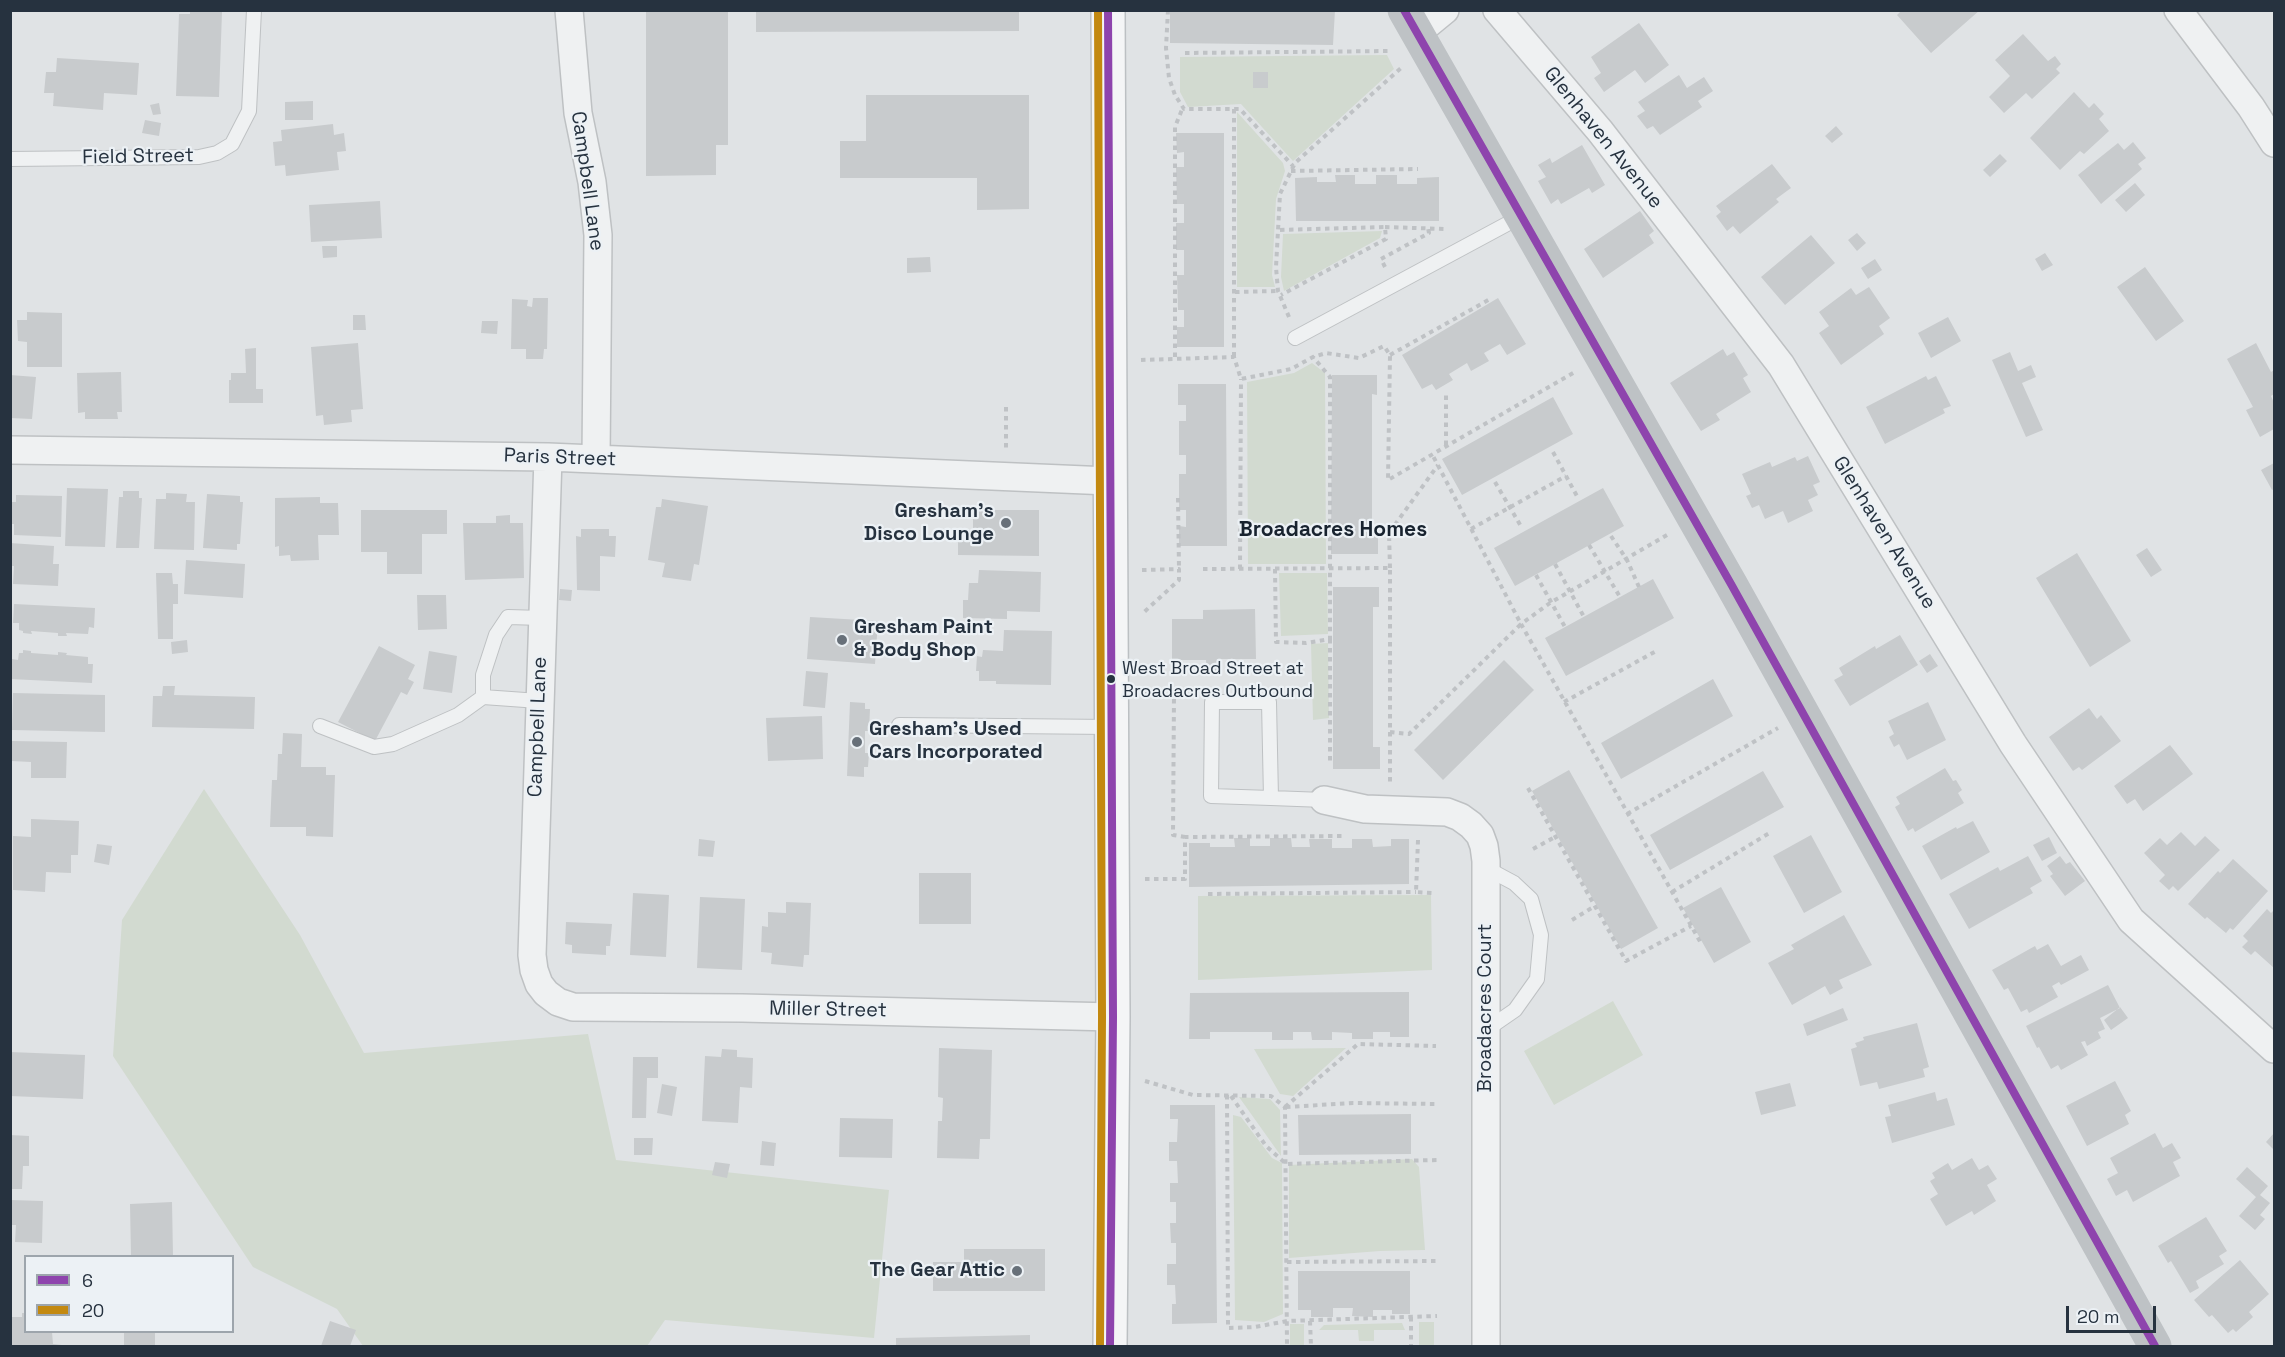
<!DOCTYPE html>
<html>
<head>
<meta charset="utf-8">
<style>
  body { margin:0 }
  #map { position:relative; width:2285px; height:1357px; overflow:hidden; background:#e0e3e5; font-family:"Space Grotesk",sans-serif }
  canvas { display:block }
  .frame { position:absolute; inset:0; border:12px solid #26323f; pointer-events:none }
  .legend { position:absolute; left:24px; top:1255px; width:210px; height:78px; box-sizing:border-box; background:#ecf1f5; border:2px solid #9da5ac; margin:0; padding:8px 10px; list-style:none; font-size:18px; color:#26323f }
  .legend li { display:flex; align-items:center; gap:12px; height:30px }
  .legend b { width:30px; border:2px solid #9da5ac }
  .scale { position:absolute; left:2066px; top:1306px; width:90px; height:27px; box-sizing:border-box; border:3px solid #26323f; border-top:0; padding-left:8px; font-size:18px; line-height:21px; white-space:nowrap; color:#26323f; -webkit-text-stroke:4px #ecf1f5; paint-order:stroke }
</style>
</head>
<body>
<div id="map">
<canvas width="2285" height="1357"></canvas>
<div class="frame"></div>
<ul class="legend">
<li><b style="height:8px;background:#8e44ad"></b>6</li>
<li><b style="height:8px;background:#c38910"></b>20</li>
</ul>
<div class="scale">20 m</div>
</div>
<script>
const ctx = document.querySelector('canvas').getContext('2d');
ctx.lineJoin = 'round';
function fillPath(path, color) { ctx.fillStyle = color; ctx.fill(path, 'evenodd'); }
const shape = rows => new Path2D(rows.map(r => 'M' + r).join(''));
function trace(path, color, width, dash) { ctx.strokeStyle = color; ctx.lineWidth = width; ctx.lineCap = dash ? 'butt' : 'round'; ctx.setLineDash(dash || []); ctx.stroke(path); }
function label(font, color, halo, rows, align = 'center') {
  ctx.font = font + ' "Space Grotesk",sans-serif'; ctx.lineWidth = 4.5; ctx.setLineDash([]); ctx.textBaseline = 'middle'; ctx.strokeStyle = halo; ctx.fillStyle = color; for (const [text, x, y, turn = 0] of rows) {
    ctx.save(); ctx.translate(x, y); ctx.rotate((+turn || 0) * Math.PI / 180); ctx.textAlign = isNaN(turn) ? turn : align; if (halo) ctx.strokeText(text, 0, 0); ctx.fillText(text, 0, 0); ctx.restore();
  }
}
fillPath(shape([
  [1387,55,1394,69,1293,161,1241,104,1188,107,1180,92,1180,57],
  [1237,112,1283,163,1285,171,1276,199,1272,275,1275,287,1237,287],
  [1382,231,1380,238,1284,291,1281,277,1283,234],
  [1312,363,1325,373,1326,564,1248,564,1247,382,1294,373],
  [1279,573,1327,573,1328,634,1281,636],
  [1328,643,1329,718,1313,720,1311,644],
  [204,789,300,935,364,1053,588,1034,616,1160,889,1190,874,1338,665,1320,647,1346,363,1346,337,1309,253,1267,113,1056,122,920],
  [1431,895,1432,970,1198,980,1198,896],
  [1613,1001,1643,1055,1554,1105,1524,1051],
  [1346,1048,1293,1096,1280,1094,1254,1049],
  [1239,1097,1270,1099,1280,1110,1281,1156],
  [1233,1115,1241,1117,1272,1158,1282,1163,1283,1314,1264,1322,1235,1320],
  [1412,1159,1419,1167,1425,1250,1380,1251,1289,1258,1289,1165],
  [1419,1322,1434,1322,1434,1346,1419,1346],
  [1402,1323,1405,1330,1374,1330,1374,1341,1359,1341,1358,1330,1319,1330,1324,1325],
  [1290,1324,1304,1324,1304,1346,1290,1346]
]), '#d2dad0');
fillPath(shape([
  [190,10,222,12,219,97,176,96,179,14,190,14],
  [646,10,728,10,728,145,716,145,716,175,646,176],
  [756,10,1019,10,1019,31,756,32],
  [1170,10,1335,10,1333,45,1170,43],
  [1902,10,1980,10,1931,53,1897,15],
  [1639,23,1669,65,1645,83,1635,70,1604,92,1594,78,1601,73,1591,57],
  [2023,34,2048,61,2055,56,2061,64,2056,69,2060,73,2032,99,2026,93,2004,113,1989,97,2010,76,1995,60],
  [57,58,139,63,137,95,104,93,103,110,53,106,54,93,44,93,46,72,56,72],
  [1253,72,1268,72,1268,88,1253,88],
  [1679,75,1687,88,1704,77,1713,91,1698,101,1702,107,1660,135,1653,126,1647,129,1637,116,1645,111,1638,102],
  [2074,92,2089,108,2094,103,2104,114,2099,119,2109,131,2084,154,2080,151,2060,170,2030,138],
  [866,95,1029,95,1029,209,977,210,977,178,840,178,840,141,866,141],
  [313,101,313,120,285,120,285,102],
  [159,103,161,114,153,115,150,105],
  [145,120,161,123,159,136,142,133],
  [333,124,334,135,344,133,346,151,337,152,339,170,286,176,285,165,275,166,273,142,282,141,281,130],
  [1836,126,1843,134,1832,143,1825,136],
  [1176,133,1224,133,1224,347,1177,347,1177,327,1184,327,1184,310,1178,310,1177,275,1184,275,1184,250,1176,250,1176,223,1184,223,1184,204,1177,204,1176,167,1184,167,1184,152,1177,153],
  [2133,142,2146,158,2138,164,2142,169,2101,204,2078,175,2118,143,2124,150],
  [1582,145,1605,185,1592,193,1589,188,1561,204,1558,199,1551,204,1538,181,1546,177,1538,165,1550,158,1552,163],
  [2000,154,2007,161,1990,177,1983,170],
  [1772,164,1791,188,1776,199,1779,202,1740,234,1733,226,1727,231,1716,216,1721,212,1716,206],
  [1335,175,1355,175,1355,184,1376,184,1376,175,1397,175,1397,184,1417,184,1417,178,1439,177,1439,221,1296,221,1295,178,1317,177,1317,182,1336,182],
  [2135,183,2145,195,2126,212,2115,200],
  [380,201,382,238,311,242,309,205],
  [1640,211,1654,231,1649,235,1654,243,1603,278,1584,249],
  [1857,233,1866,243,1857,251,1848,240],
  [1811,235,1835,263,1785,305,1761,277],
  [322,246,337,246,337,257,323,258],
  [2045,253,2053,265,2042,271,2035,259],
  [930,257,931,272,907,273,907,258],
  [1875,259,1882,270,1868,279,1861,268],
  [2145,267,2184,321,2156,341,2117,287],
  [1869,287,1890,318,1879,326,1884,334,1841,365,1819,333,1829,326,1819,312,1851,288,1856,295],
  [533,298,548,298,547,349,544,349,543,359,526,359,526,349,511,349,512,299,528,300,527,306,532,307],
  [1498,298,1526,344,1507,355,1500,344,1484,353,1489,361,1471,371,1467,363,1449,374,1453,380,1436,390,1432,384,1422,389,1402,355],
  [27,312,62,313,62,367,27,367,27,342,18,341,17,320,27,320],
  [353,315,365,315,366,330,353,330],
  [1948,317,1961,341,1931,358,1918,333],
  [482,321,498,321,497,334,481,333],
  [358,343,363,409,351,410,352,422,324,425,323,415,316,416,311,347],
  [2256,343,2271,372,2274,370,2274,394,2271,396,2274,403,2274,429,2260,437,2246,410,2253,407,2227,359],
  [256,348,256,389,263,389,263,403,229,403,229,380,231,380,231,373,246,373,245,349],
  [1723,349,1727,356,1734,352,1748,375,1743,378,1751,392,1716,414,1720,420,1701,431,1670,383],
  [2010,352,2018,371,2031,365,2036,377,2022,383,2043,430,2026,437,1992,360],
  [121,372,122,412,117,412,118,419,85,419,85,412,78,413,77,373],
  [10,375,36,377,32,419,10,418],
  [1332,375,1377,375,1377,395,1372,394,1372,533,1378,533,1378,554,1331,554],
  [1926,376,1928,380,1936,376,1951,406,1943,409,1945,413,1885,444,1866,407],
  [1178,384,1226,384,1227,546,1179,546,1179,526,1186,527,1186,510,1179,510,1179,474,1186,474,1186,455,1179,455,1179,421,1186,421,1186,405,1178,405],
  [1553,397,1573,434,1462,495,1442,459],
  [1808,456,1820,482,1813,485,1818,495,1808,500,1813,511,1788,523,1783,511,1765,519,1759,505,1752,508,1746,496,1751,494,1742,474,1770,462,1772,467,1795,457,1797,461],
  [2274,463,2274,489,2272,490,2261,470],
  [67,488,108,489,105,547,65,546],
  [1603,488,1624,526,1515,586,1494,548],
  [123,491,139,491,139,498,142,498,139,548,116,548,119,497,123,497],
  [166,493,187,494,186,502,195,502,194,550,154,549,156,499,166,499],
  [207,494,240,496,240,502,243,502,240,544,237,544,237,550,203,548],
  [16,495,62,496,61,537,14,535,14,524,10,524,10,502,16,502],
  [320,497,320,503,338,503,339,535,318,535,319,560,291,561,290,555,279,556,279,546,275,547,275,498],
  [662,499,708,506,699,565,694,564,691,581,662,577,665,563,648,560,656,507,661,507],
  [361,510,447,510,447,534,422,534,422,574,387,574,387,552,361,552],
  [973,510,1039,510,1039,556,958,555,958,535,973,535],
  [510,515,510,523,523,523,524,578,465,580,463,523,496,523,496,516],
  [581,529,609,529,609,536,616,536,615,557,600,556,600,591,577,590,576,536,581,537],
  [10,543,54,546,53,564,59,564,58,586,13,584,14,566,10,566],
  [2147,548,2162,570,2151,577,2136,555],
  [2077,553,2131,641,2090,667,2036,578],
  [186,560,245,564,243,598,184,594],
  [979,570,1041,572,1040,612,1007,611,1007,619,963,618,963,600,968,600,969,583,978,583],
  [156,573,172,573,173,584,178,584,178,604,173,604,173,639,158,639],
  [1653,579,1674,618,1566,676,1545,638],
  [1333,587,1379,587,1379,607,1373,607,1373,747,1380,747,1380,769,1333,769],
  [560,589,572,590,571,601,559,600],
  [417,595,446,595,447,629,418,630],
  [14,604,95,608,94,628,89,627,88,634,66,633,67,636,58,636,58,633,31,631,32,634,23,633,23,631,19,630,19,623,13,623],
  [1255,609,1256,659,1222,659,1222,671,1206,671,1206,660,1172,660,1172,619,1203,619,1203,610],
  [810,617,878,621,875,664,807,659],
  [1004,630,1052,631,1051,685,996,684,996,681,979,681,979,671,976,671,977,656,982,657,983,650,1003,651],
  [1900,635,1918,665,1850,706,1834,680,1843,675,1839,668,1875,646,1876,649],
  [187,640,188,652,172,654,171,642],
  [379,646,415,665,408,679,414,682,407,695,401,692,375,741,338,722],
  [23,650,31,651,31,653,58,655,58,652,67,653,66,655,88,657,88,664,93,664,92,683,10,679,12,659,18,660,19,653,23,653],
  [429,651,457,656,452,693,423,689],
  [1930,654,1938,666,1927,673,1919,661],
  [1504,660,1534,690,1443,780,1414,750],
  [806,671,828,673,825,708,803,706],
  [1713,679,1733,716,1621,779,1601,743],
  [163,686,175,686,174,695,255,697,254,729,152,727,153,696,162,696],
  [13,693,105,695,105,732,12,730],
  [850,702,865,703,865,709,870,709,869,731,865,731,865,753,869,753,868,767,864,767,864,777,847,776],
  [1928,702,1946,740,1907,760,1899,744,1894,747,1889,737,1894,734,1888,721],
  [2089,708,2097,719,2101,715,2121,741,2082,770,2079,767,2073,771,2049,737],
  [822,716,823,759,768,761,766,718],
  [283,733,302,734,301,767,326,767,326,775,335,775,333,837,306,836,306,827,270,827,272,780,277,780,278,754,282,754],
  [12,741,67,742,66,778,31,778,31,762,11,761],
  [2170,745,2193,774,2143,811,2135,799,2127,804,2114,786],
  [1945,768,1953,781,1956,780,1962,790,1958,793,1964,803,1915,832,1913,828,1908,831,1895,807,1900,804,1896,797],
  [1569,770,1658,928,1621,949,1532,791],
  [1763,771,1784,807,1670,870,1650,835],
  [31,819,79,821,78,855,71,855,71,873,46,872,45,892,13,890,13,836,31,837],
  [1973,821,1990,852,1941,880,1922,846,1956,827,1957,829],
  [2181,832,2195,846,2205,836,2220,850,2178,891,2173,886,2169,890,2159,881,2165,875,2144,853,2160,838,2167,845],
  [1811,835,1842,892,1804,913,1773,856],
  [2049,837,2057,853,2042,861,2033,845],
  [1234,838,1250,838,1250,846,1270,846,1270,838,1291,838,1292,847,1310,847,1309,839,1332,839,1332,848,1352,848,1352,839,1372,839,1373,847,1391,846,1391,839,1409,839,1409,884,1189,887,1189,843,1210,843,1210,847,1235,847],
  [699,839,715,841,713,857,698,856],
  [97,844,112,846,109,865,94,862],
  [2028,856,2042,881,2030,888,2033,893,1969,929,1949,894,1998,867,2000,871],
  [2060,856,2066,864,2070,862,2085,881,2065,896,2050,876,2053,874,2047,866],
  [2233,859,2268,891,2233,930,2230,928,2226,933,2207,917,2205,919,2188,904,2218,871,2220,873],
  [919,873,971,873,971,924,919,924],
  [1721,887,1751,942,1714,963,1683,908],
  [633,893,669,895,666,957,630,955],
  [700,897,745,899,742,970,697,968],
  [786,902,811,903,809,955,804,955,803,967,771,964,772,953,761,952,762,926,768,927,768,912,786,913],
  [2267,909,2271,913,2274,910,2274,968,2255,951,2251,955,2242,947,2248,941,2243,936],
  [1844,915,1872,965,1839,980,1843,988,1830,995,1825,986,1792,1005,1768,963,1794,949,1791,945],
  [566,922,612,924,610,946,606,946,606,955,572,953,572,945,565,944],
  [2048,944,2061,966,2081,955,2089,970,2061,985,2059,982,2052,986,2058,997,2029,1013,2027,1009,2021,1012,2008,988,2004,990,1992,970,2035,946,2037,950],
  [2108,985,2120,1008,2100,1018,2105,1029,2098,1032,2101,1038,2087,1046,2085,1041,2081,1042,2088,1055,2061,1070,2058,1065,2051,1069,2039,1047,2037,1048,2026,1026],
  [1409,992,1409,1037,1390,1037,1390,1032,1373,1032,1373,1039,1352,1039,1352,1033,1332,1032,1332,1040,1312,1040,1311,1032,1293,1032,1293,1040,1272,1040,1272,1032,1210,1032,1210,1039,1189,1039,1190,993],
  [2120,1007,2128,1018,2111,1030,2104,1020],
  [1843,1008,1848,1020,1807,1036,1803,1024],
  [1917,1023,1929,1067,1923,1069,1925,1077,1879,1089,1877,1082,1860,1086,1851,1049,1857,1047,1855,1043,1864,1040,1863,1037],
  [939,1048,992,1050,990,1139,980,1139,979,1159,937,1158,938,1121,942,1121,943,1098,938,1097],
  [722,1049,737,1050,737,1057,753,1058,752,1088,740,1087,738,1123,702,1121,705,1056,721,1057],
  [10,1052,85,1055,83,1099,10,1096],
  [633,1057,658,1057,658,1078,647,1078,646,1118,632,1118],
  [2115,1081,2131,1111,2125,1115,2129,1124,2087,1146,2066,1106],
  [1790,1083,1796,1106,1761,1115,1755,1092],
  [662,1084,677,1087,672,1116,657,1113],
  [1935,1092,1937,1101,1947,1098,1955,1125,1892,1143,1885,1117,1891,1116,1888,1105],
  [1170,1105,1215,1105,1217,1323,1172,1324,1172,1304,1176,1304,1175,1285,1167,1285,1167,1264,1176,1264,1176,1243,1171,1243,1170,1223,1176,1223,1176,1202,1170,1202,1170,1183,1178,1183,1177,1161,1169,1161,1169,1142,1177,1142,1178,1119,1170,1119],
  [1411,1114,1411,1154,1299,1155,1298,1115],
  [840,1118,893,1119,892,1158,839,1157],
  [2155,1133,2163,1148,2172,1143,2181,1158,2173,1162,2180,1176,2133,1202,2127,1190,2116,1196,2107,1179,2118,1173,2110,1158],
  [2274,1133,2274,1150,2266,1142],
  [10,1135,29,1136,29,1166,23,1166,22,1189,10,1189],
  [634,1138,653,1138,652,1155,634,1155],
  [762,1141,776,1143,774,1166,760,1165],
  [1972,1158,1979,1170,1988,1165,1997,1179,1987,1185,1996,1201,1974,1215,1972,1211,1946,1226,1930,1199,1938,1194,1930,1181,1935,1178,1932,1173,1948,1163,1952,1170],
  [715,1162,730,1164,727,1178,712,1175],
  [2247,1167,2268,1186,2260,1195,2270,1203,2260,1215,2265,1219,2255,1230,2239,1216,2256,1197,2236,1179],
  [10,1200,43,1201,42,1243,15,1242,16,1225,10,1225],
  [172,1202,173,1256,131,1256,130,1204],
  [2206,1217,2227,1251,2219,1256,2224,1264,2196,1281,2199,1288,2190,1293,2171,1261,2168,1263,2158,1246],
  [964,1249,1045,1249,1045,1291,933,1291,933,1262,964,1262],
  [2240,1260,2269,1294,2249,1312,2253,1317,2236,1332,2233,1329,2228,1333,2212,1315,2209,1317,2194,1300],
  [1298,1271,1410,1271,1410,1314,1392,1314,1392,1310,1373,1310,1373,1317,1352,1316,1353,1308,1333,1308,1333,1317,1311,1317,1311,1310,1298,1310],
  [22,1313,26,1313,26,1332,52,1332,53,1344,62,1345,62,1346,10,1346,10,1317,22,1317],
  [330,1321,356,1330,350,1346,321,1346],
  [124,1332,155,1332,155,1346,124,1346],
  [1030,1335,1030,1346,896,1346,896,1338]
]), '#c8cbcd');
const lane = shape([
  [10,159,199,157,217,153,232,144,249,111,254,10],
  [1295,338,1520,217],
  [539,701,483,697,483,675,496,635,508,617,542,618],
  [899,725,1111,727],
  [320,726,374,747,393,744,458,715,483,697],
  [1271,798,1269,702,1212,702,1211,796,1271,798,1324,800],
  [1486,868,1514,883,1531,899,1541,935,1537,979,1515,1010,1486,1030]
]);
const street = shape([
  [569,10,578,113,592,182,598,235,596,459],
  [1497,10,1600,131,1781,365,2013,744,2131,920,2274,1049],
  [2178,10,2251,107,2274,143],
  [1417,33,1445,10],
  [10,450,548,457,1109,481],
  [548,457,532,955,534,970,539,984,546,993,558,1002,573,1007,742,1008,1113,1017],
  [1324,800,1365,809,1447,812,1460,817,1471,825,1480,835,1484,846,1486,861,1486,1346]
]);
const primary = shape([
  [1108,10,1113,1017,1110,1346]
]);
trace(lane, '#bec1c3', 16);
trace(street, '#bec1c3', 30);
trace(primary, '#bcc0c3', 36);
trace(shape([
  [1168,10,1166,48,1169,78,1175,95,1184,109,1240,109,1293,166],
  [1185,53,1390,51],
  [1234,109,1234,357],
  [1291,171,1418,169],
  [1385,227,1444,229,1446,232],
  [1280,230,1385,227,1386,239,1281,295],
  [1385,267,1381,259,1429,233,1428,228],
  [1235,292,1278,291],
  [1289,317,1278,291,1276,267,1280,194,1295,163,1401,68],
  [1390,355,1492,298],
  [1175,357,1175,127,1183,107],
  [1141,360,1234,357,1241,379,1291,369,1313,357,1326,353,1359,358,1384,346,1390,355,1388,480,1575,372],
  [1006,407,1006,450],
  [1446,445,1446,392],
  [1553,452,1578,498],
  [1495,482,1522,528],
  [1178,498,1179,569],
  [1471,529,1566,476],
  [1667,535,1550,603,1521,624,1702,945],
  [1611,536,1627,560,1639,587],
  [1589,545,1620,597],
  [1555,564,1584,617],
  [1390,568,1389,533,1438,465],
  [1203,569,1390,568,1390,783],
  [1240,569,1241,379],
  [1275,569,1276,642,1306,643,1330,639,1330,377,1313,357],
  [1142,570,1179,569,1179,580,1143,613],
  [1536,575,1565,627],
  [1330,639,1330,762],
  [1143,694,1174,694,1173,835,1185,837],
  [1564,702,1658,650],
  [1390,732,1409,734,1521,624,1432,454],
  [1528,788,1626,961,1691,926],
  [1627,814,1778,728],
  [1418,840,1416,892,1432,893],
  [1533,849,1555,837],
  [1145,879,1185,879,1185,837,1346,836],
  [1672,892,1771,832],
  [1208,894,1416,892],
  [1572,920,1595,906],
  [1145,1081,1193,1095,1271,1096,1285,1107,1287,1346],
  [1227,1095,1228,1328,1255,1327,1287,1321,1437,1316],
  [1231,1096,1266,1146,1286,1164,1437,1160],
  [1285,1107,1358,1044,1436,1046],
  [1286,1107,1353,1103,1436,1104],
  [1287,1262,1437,1261],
  [1411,1317,1411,1346],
  [1310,1321,1311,1346]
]), '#bfc2c5', 4, [4.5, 4.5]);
trace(lane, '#eff1f2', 14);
trace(street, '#eff1f2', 27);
trace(shape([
  [1404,10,1731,584,2155,1346]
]), '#bec2c5', 33);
trace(primary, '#f4f5f6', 33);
trace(shape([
  [1108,10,1113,1017,1110,1346],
  [1404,10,1731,584,2155,1346]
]), '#8e44ad', 8);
trace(shape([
  [1098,10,1102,1017,1100,1346]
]), '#c38910', 8);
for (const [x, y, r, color] of [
  [1006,523,6,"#677079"],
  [842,640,6,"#677079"],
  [1111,679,5,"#26323f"],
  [857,742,6,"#677079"],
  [1017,1271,6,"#677079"]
]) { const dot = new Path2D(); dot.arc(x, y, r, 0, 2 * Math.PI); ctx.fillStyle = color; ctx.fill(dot); trace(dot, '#ecf1f5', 2); }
label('18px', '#26323f', '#ecf1f5', [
  ["West Broad Street at",1122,669],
  ["Broadacres Outbound",1122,692]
], 'left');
label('20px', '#26323f', '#ecf1f5', [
  ["Glenhaven Avenue",1603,138,51],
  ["Field Street",138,157,-1],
  ["Campbell Lane",587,181,82],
  ["Paris Street",560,458,2],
  ["Glenhaven Avenue",1884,533,58],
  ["Campbell Lane",538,727,-88],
  ["Broadacres Court",1486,1008,-90],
  ["Miller Street",828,1010,1]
]);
label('bold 20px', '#26323f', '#ecf1f5', [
  ["Gresham's",994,512],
  ["Disco Lounge",994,535],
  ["Gresham Paint",854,628,"left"],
  ["& Body Shop",854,651,"left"],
  ["Gresham's Used",869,730,"left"],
  ["Cars Incorporated",869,753,"left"],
  ["The Gear Attic",1005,1271]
], 'right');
label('bold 21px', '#18232f', '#ecf1f5', [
  ["Broadacres Homes",1333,530]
]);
</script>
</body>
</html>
